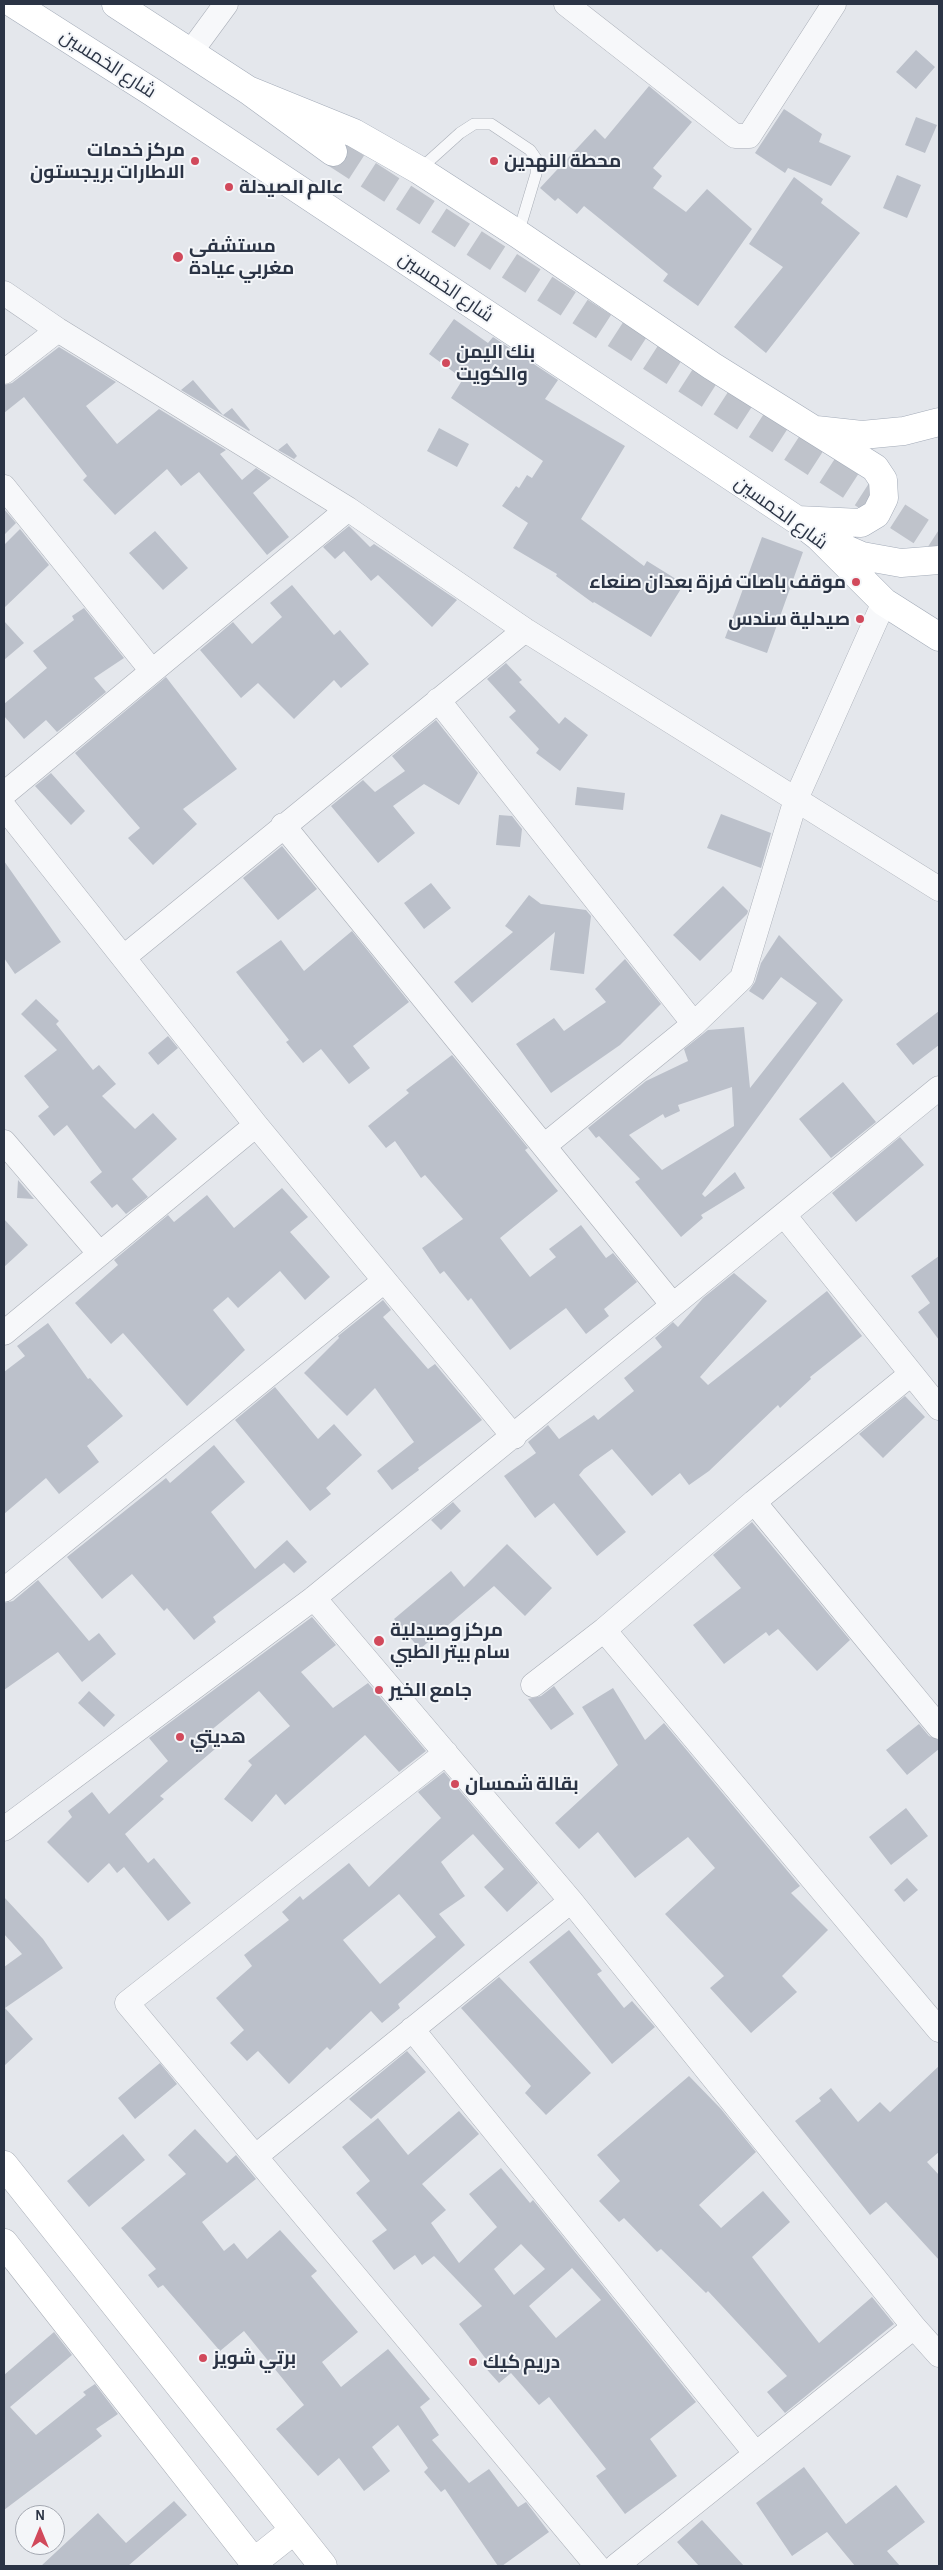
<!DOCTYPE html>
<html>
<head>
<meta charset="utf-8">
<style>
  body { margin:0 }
  #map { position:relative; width:943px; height:2570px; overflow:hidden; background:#e4e7ec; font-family:"Alegreya Sans",sans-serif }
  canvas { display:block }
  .frame { position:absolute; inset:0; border:5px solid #2b3445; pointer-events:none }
  .north { position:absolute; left:15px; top:2505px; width:50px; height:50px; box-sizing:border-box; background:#f4f6f9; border:1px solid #a4a8b1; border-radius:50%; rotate:0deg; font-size:14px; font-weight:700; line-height:20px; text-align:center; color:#2b3445 }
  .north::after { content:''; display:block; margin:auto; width:18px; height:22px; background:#d1495b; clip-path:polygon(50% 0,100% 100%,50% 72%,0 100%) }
</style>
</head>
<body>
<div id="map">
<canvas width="943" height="2570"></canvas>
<div class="frame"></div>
<div class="north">N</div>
</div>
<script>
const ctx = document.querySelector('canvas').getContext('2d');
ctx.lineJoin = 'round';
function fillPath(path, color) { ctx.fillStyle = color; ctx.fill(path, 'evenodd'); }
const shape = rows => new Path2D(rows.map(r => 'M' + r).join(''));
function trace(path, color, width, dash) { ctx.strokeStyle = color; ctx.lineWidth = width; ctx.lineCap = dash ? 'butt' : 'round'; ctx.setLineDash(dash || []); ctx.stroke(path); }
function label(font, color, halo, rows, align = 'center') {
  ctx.font = font + ' "Alegreya Sans",Cairo,sans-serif'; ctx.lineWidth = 4; ctx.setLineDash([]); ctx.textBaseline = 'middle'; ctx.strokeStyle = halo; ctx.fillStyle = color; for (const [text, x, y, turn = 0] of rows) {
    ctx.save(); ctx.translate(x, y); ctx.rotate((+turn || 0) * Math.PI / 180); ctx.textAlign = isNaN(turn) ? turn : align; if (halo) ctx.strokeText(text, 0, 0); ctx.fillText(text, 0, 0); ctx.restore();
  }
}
fillPath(shape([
  [916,50,935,67,916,89,896,72],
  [649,86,692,122,653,168,662,176,653,188,686,212,707,189,752,229,698,306,663,281,668,274,584,206,577,214,558,198,555,201,540,188,595,129,605,139],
  [784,109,822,134,819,142,851,156,831,186,788,168,785,173,755,153],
  [916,117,937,125,925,153,905,145],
  [897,175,921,185,907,218,883,208],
  [794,177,823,199,821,203,860,233,766,353,734,327,783,267,749,244],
  [454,319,488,343,493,337,558,380,545,399,625,446,581,519,644,566,647,561,684,584,651,637,594,602,593,603,556,576,557,574,513,548,528,523,502,506,516,486,519,488,527,475,532,478,543,461,451,398,463,379,429,354],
  [59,347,116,382,86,406,117,444,159,409,226,450,220,454,242,480,256,468,271,478,253,493,289,537,267,555,199,472,181,486,167,469,115,515,83,480,87,476,24,397,4,413,4,385,12,383],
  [193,380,223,415,232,408,250,430,249,431,181,390],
  [439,428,469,444,457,467,427,451],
  [287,443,297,456,294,459,278,450],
  [4,509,16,523,4,535],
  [349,526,370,547,374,544,457,600,432,627,378,575,371,581,344,551,335,559,323,547],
  [20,529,49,565,4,608,4,545],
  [155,531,188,568,163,590,129,553],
  [762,537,803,552,767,653,725,638],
  [292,585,334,635,340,630,369,664,341,688,334,680,294,719,258,683,241,698,200,650,233,622,252,644,282,617,270,603],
  [84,608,124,658,94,678,106,692,57,732,46,720,24,739,4,716,4,704,47,668,33,651,74,620,72,616],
  [4,621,24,643,4,660],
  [506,663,522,680,519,682,559,724,565,717,588,735,560,771,536,753,539,749,509,717,516,711,487,679],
  [166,677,237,769,183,809,197,824,153,865,128,838,140,828,75,753],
  [436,720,478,773,459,805,424,784,393,806,415,833,378,863,331,806,363,780,375,792,405,771,392,756],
  [51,773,85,811,71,825,35,786],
  [577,787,625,793,623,810,575,805],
  [721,814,771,833,761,868,707,848],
  [499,815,512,816,522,829,520,847,496,845],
  [282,846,317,889,278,920,243,878],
  [4,861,61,942,15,974,4,958],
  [431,883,451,908,424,929,404,903],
  [723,886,748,911,747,914,700,961,673,935],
  [529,895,541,904,586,910,591,916,584,974,550,970,555,932,472,1003,454,982,513,932,505,926],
  [352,931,409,1002,353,1046,370,1068,349,1084,321,1049,303,1063,286,1042,289,1040,236,972,281,940,304,971],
  [779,935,843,1000,702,1194,705,1197,735,1172,745,1188,701,1215,703,1218,681,1237,635,1182,640,1179,599,1136,596,1138,588,1128,646,1081,688,1061,684,1049,708,1030,744,1027,750,1088,817,1003,781,977,763,1000,749,991,755,982,761,963],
  [732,1087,734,1126,662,1170,629,1135,663,1114,665,1118,680,1111,678,1105],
  [625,959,661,1004,620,1045,551,1093,516,1044,554,1018,564,1031,606,1002,595,989],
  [36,999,59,1021,56,1024,93,1070,99,1065,116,1084,102,1096,135,1129,153,1113,177,1139,132,1179,148,1197,126,1214,117,1204,112,1208,90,1182,102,1172,67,1125,54,1136,38,1116,49,1107,24,1076,57,1050,21,1014],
  [939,1011,939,1045,913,1065,896,1044],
  [168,1036,178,1048,158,1065,148,1053],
  [452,1055,528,1148,525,1150,558,1191,500,1238,530,1277,556,1257,549,1249,581,1225,606,1258,613,1253,637,1282,604,1309,609,1316,586,1334,566,1308,510,1350,471,1298,468,1301,444,1271,440,1274,422,1248,463,1219,425,1175,421,1178,395,1141,386,1148,368,1126,409,1093,406,1090],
  [843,1082,876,1122,831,1158,799,1119],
  [900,1137,924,1165,856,1222,832,1193],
  [18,1180,34,1199,17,1198],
  [282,1188,308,1217,290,1232,330,1277,305,1300,280,1271,238,1308,228,1297,213,1310,245,1350,187,1406,123,1333,111,1344,75,1303,118,1265,114,1260,168,1215,174,1222,207,1195,234,1228],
  [4,1219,28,1245,4,1267],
  [939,1256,939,1340,918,1312,930,1303,911,1276],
  [734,1273,767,1301,700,1377,708,1385,827,1291,862,1336,810,1377,811,1379,780,1408,778,1405,709,1471,689,1485,680,1473,652,1496,612,1449,584,1469,579,1475,626,1532,597,1556,554,1503,535,1518,504,1476,536,1453,528,1442,548,1425,559,1439,594,1415,598,1420,634,1391,624,1378,662,1347,655,1338,673,1322,678,1327,703,1298],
  [383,1300,391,1310,383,1317,428,1369,435,1364,482,1420,418,1468,419,1470,392,1490,377,1471,414,1442,375,1388,347,1416,304,1373,339,1338,338,1336],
  [48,1323,88,1379,90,1378,123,1416,87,1446,99,1462,59,1494,46,1478,4,1514,4,1372,25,1356,17,1346],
  [275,1387,318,1439,334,1424,362,1455,326,1488,331,1494,310,1511,235,1420],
  [905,1396,925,1417,883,1458,859,1434],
  [214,1445,245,1482,211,1512,255,1569,287,1540,307,1562,294,1573,284,1563,213,1617,216,1622,194,1640,167,1608,164,1611,132,1574,102,1599,67,1557,166,1478,170,1483],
  [453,1502,461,1511,441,1530,431,1520],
  [752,1522,850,1640,817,1671,778,1629,769,1636,766,1632,724,1664,693,1625,741,1588,713,1555],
  [507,1544,552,1588,525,1616,494,1586,420,1649,394,1619,451,1571,464,1587],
  [38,1580,89,1641,99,1633,116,1654,82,1682,58,1652,4,1690,4,1603,13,1601],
  [312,1617,336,1645,301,1672,333,1708,368,1683,426,1751,399,1772,365,1735,285,1805,276,1794,252,1822,224,1799,252,1765,248,1761,290,1726,259,1691,204,1736,215,1749,160,1796,164,1799,125,1834,148,1863,154,1858,191,1903,168,1921,124,1867,117,1873,109,1863,88,1883,47,1842,72,1817,68,1811,92,1792,109,1814,168,1761,149,1738],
  [554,1686,574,1714,551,1730,528,1699,541,1696],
  [613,1688,645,1740,664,1723,800,1886,791,1893,828,1930,782,1976,797,1992,751,2033,710,1988,724,1976,665,1914,715,1868,688,1837,635,1878,598,1832,579,1849,555,1823,618,1765,582,1707],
  [89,1691,115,1715,104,1727,78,1703],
  [919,1724,929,1736,939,1740,939,1749,907,1775,886,1750],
  [444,1772,538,1883,507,1912,484,1887,504,1869,473,1834,441,1862,465,1896,439,1914,465,1945,398,2004,400,2008,382,2023,371,2011,330,2050,327,2047,289,2084,258,2051,247,2061,230,2043,244,2030,216,1998,252,1966,244,1955,289,1920,282,1912,300,1896,303,1900,349,1863,369,1887,441,1818,418,1792],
  [399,1894,436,1937,380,1984,343,1940],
  [906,1808,928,1836,891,1865,869,1837],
  [907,1878,918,1890,904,1902,894,1890],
  [4,1897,43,1939,63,1968,5,2008,33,2039,4,2066,4,1967,22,1954,4,1934],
  [569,1930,602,1971,597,1974,624,2008,632,2001,655,2027,612,2064,529,1962],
  [499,1977,591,2073,546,2115,525,2093,531,2086,461,2008],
  [407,2051,426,2072,371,2119,349,2099],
  [160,2063,177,2084,135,2119,118,2098],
  [939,2066,939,2152,927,2162,939,2175,939,2260,886,2202,870,2215,795,2121,821,2101,819,2098,831,2088,858,2122,880,2102,890,2112],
  [689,2076,721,2109,756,2152,699,2205,721,2228,763,2191,790,2222,752,2257,819,2343,872,2297,894,2324,785,2413,767,2392,787,2376,708,2291,706,2293,661,2249,657,2252,624,2218,619,2222,599,2201,620,2181,597,2155],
  [459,2111,479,2134,422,2184,446,2210,431,2223,459,2263,497,2227,469,2194,501,2168,530,2203,533,2200,696,2402,650,2439,677,2476,625,2514,596,2476,606,2469,549,2397,539,2405,511,2373,499,2383,481,2363,486,2359,459,2324,482,2306,434,2256,422,2265,415,2255,394,2270,372,2241,387,2230,356,2193,370,2181,342,2147,378,2118,408,2155],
  [521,2244,545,2269,514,2295,494,2269],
  [572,2268,601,2300,556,2338,529,2306],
  [195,2129,227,2163,236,2155,256,2179,202,2222,224,2251,234,2243,247,2259,280,2230,317,2271,311,2276,358,2332,322,2362,341,2387,388,2349,430,2399,420,2407,439,2435,432,2440,469,2483,489,2469,518,2507,526,2502,549,2532,502,2566,498,2566,445,2489,441,2492,424,2472,428,2468,398,2425,372,2447,390,2471,364,2491,339,2458,318,2476,276,2429,304,2405,244,2331,220,2351,163,2285,158,2288,148,2275,156,2269,121,2228,186,2174,168,2155],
  [123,2134,145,2160,89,2207,67,2181],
  [54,2332,72,2355,10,2407,36,2435,86,2395,83,2392,95,2384,118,2414,96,2429,102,2436,4,2510,4,2375],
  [804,2467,846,2524,896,2485,925,2522,887,2551,900,2566,855,2566,827,2532,792,2556,756,2503],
  [174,2501,187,2515,128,2566,41,2566,98,2513,126,2543],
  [702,2520,744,2566,699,2566,677,2542]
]), '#bbc0ca');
trace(shape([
  [333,152,939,543]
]), '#bfc3cb', 28, [28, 14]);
const lane = shape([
  [419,170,460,133,474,124,491,124,530,150,537,160,536,174,518,234]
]);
const street = shape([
  [566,4,735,136,749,136,834,4],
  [190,53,226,4],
  [4,293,58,330,348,509,525,630,939,889],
  [4,372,58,330],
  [4,487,152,671],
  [438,700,694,1024],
  [4,794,348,509],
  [4,807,256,1125,514,1437],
  [283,825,672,1304],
  [124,957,525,630],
  [4,1142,100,1254],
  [544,1146,694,1024,742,978,796,799,884,602],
  [784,1215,939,1408],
  [4,1333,256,1125],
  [754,1502,939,1727],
  [4,1590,384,1281],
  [314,1598,571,1901,914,2327,939,2355],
  [604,1630,939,2030],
  [533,1685,604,1630,754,1502,911,1374],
  [446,1753,127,2003,597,2566],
  [4,1829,314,1598,939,1088],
  [412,2029,756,2454],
  [256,2156,571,1901],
  [616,2566,914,2327]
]);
const secondary = shape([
  [4,2165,323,2566],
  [4,2243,257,2566],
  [254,2562,293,2531]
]);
const primary = shape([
  [14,4,152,92,797,520,819,537,884,602,939,637],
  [116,4,248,90,333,152],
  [248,90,354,133,419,170,518,234,712,366,875,468,883,480,884,498,876,514,861,523,797,520],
  [816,430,862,435,904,431,939,422],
  [832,543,862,556,901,563,939,560]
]);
trace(lane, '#a9aeb7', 12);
trace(street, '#a9aeb7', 25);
trace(secondary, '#a9aeb7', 29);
trace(primary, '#a3abb8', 29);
trace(lane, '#f7f8fa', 11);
trace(street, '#f7f8fa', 24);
trace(secondary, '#fff', 28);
trace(primary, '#fff', 28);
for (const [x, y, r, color] of [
  [195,161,5,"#d1495b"],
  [494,161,5,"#d1495b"],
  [229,187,5,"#d1495b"],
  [178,257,6,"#d1495b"],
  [446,363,5,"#d1495b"],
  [856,582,5,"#d1495b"],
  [860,619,5,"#d1495b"],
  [379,1641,6,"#d1495b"],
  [379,1690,5,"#d1495b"],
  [180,1737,5,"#d1495b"],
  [455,1784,5,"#d1495b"],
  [203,2358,5,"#d1495b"],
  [473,2362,5,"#d1495b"]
]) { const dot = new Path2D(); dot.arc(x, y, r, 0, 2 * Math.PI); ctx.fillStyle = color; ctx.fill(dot); trace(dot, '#f4f6f9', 2); }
label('19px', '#2b3445', '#f4f6f9', [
  ["شارع الخمسين",108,64,33],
  ["شارع الخمسين",446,287,34],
  ["شارع الخمسين",781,513,36]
]);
label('bold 19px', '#2b3445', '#f4f6f9', [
  ["مركز خدمات",185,150,"right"],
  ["الاطارات بريجستون",185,172,"right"],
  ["محطة النهدين",504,161],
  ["عالم الصيدلة",239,187],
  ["مستشفى",189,246],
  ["مغربي عيادة",189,268],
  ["بنك اليمن",456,352],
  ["والكويت",456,374],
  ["موقف باصات فرزة بعدان صنعاء",846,582,"right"],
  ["صيدلية سندس",850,619,"right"],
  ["مركز وصيدلية",390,1630],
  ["سام بيتر الطبي",390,1652],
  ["جامع الخير",389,1690],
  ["هديتي",190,1737],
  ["بقالة شمسان",465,1784],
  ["برتي شويز",213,2358],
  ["دريم كيك",483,2362]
], 'left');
</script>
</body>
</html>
